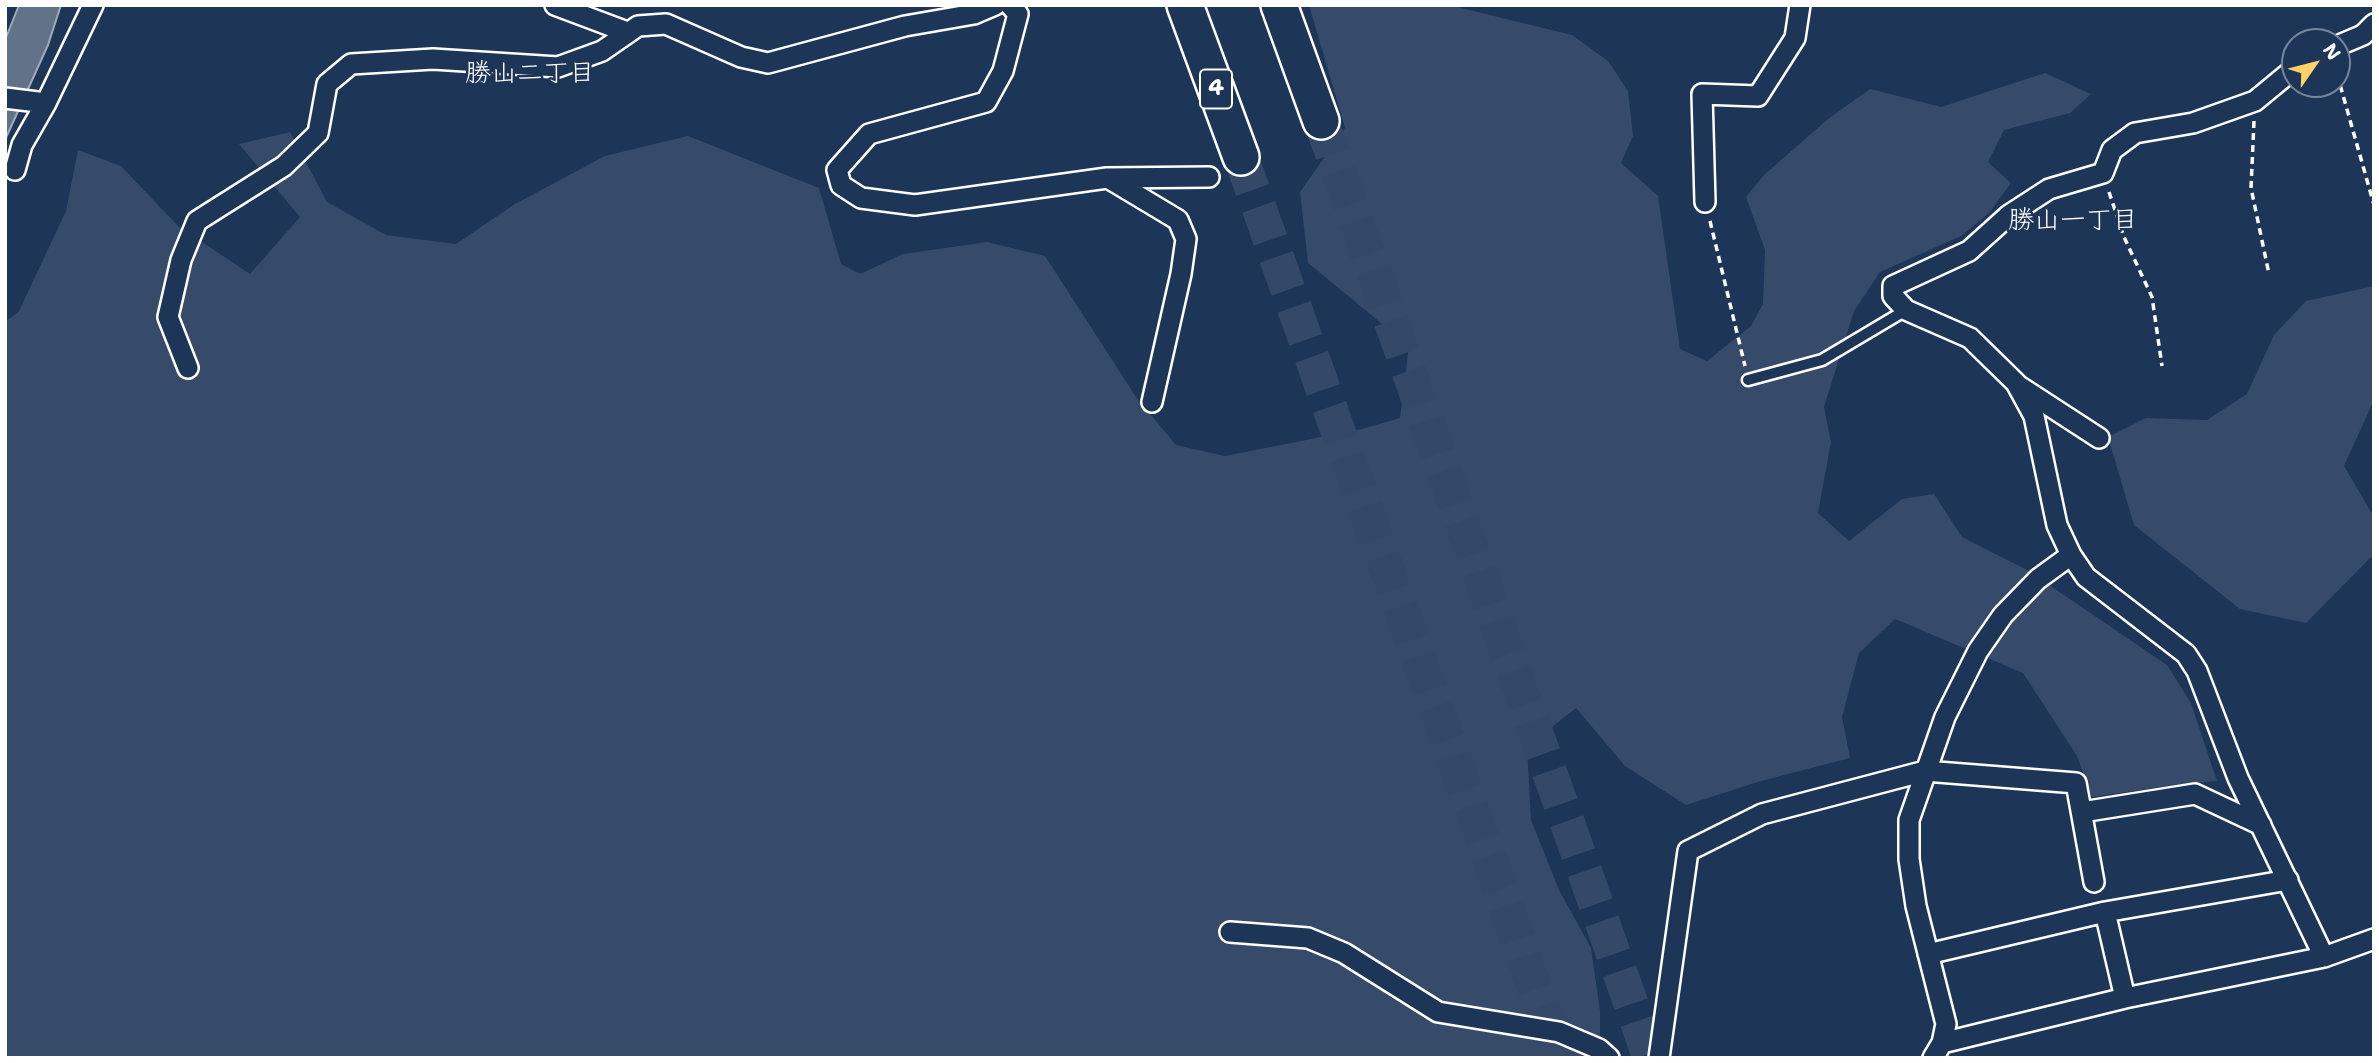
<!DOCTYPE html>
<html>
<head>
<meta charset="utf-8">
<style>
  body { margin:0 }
  #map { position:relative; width:2379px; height:1063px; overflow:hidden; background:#1d3557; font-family:"Shantell Sans",sans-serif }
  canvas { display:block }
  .frame { position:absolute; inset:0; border:7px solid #fff; pointer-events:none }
  .north { position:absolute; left:2281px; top:28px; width:70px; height:70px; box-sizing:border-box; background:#1d3557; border:2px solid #77869a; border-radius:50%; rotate:55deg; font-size:19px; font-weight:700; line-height:28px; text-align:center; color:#fff }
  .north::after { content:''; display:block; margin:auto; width:24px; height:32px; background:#ffd166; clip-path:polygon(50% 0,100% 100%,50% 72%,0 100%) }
</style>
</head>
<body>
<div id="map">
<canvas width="2379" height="1063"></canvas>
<div class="frame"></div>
<div class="north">N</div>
</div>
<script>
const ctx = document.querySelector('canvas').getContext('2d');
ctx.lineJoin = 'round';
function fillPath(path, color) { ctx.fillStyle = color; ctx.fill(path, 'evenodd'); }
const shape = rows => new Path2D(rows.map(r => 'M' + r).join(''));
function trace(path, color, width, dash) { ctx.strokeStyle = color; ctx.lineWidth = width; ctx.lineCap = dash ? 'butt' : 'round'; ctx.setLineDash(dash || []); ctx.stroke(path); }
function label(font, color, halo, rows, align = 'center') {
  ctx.font = font + ' "Shantell Sans","Klee One",sans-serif'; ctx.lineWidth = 5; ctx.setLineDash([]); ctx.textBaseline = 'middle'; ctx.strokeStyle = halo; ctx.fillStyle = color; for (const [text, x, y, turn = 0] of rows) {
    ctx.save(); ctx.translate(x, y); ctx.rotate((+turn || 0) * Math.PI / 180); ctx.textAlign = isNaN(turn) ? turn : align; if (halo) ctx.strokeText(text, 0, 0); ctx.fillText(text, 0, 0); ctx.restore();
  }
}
fillPath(shape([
  [1309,5,1449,5,1572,35,1608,61,1628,91,1633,136,1621,163,1658,196,1680,349,1707,361,1751,326,1763,304,1765,250,1746,197,1764,175,1828,119,1870,89,1941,107,2045,73,2091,94,2070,113,2004,130,1988,162,2011,183,1990,212,1961,236,1880,272,1854,311,1824,407,1831,442,1818,513,1849,541,1902,499,1934,494,1962,537,2027,570,2167,665,2191,703,2217,781,2181,784,2092,797,2077,756,2023,673,1895,619,1859,653,1842,717,1850,758,1761,781,1686,805,1625,766,1576,708,1527,747,1531,820,1559,890,1591,948,1600,1011,1600,1058,5,1058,5,322,19,311,66,211,78,150,121,166,178,226,250,274,300,217,239,144,290,132,327,202,386,235,456,244,515,204,605,156,688,136,819,188,841,264,860,274,903,254,987,242,1045,256,1136,397,1176,445,1225,456,1362,429,1400,418,1409,346,1308,263,1300,192,1345,128],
  [2374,286,2374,400,2344,466,2374,517,2374,554,2306,623,2240,609,2134,525,2108,437,2146,418,2207,420,2247,394,2274,335,2306,301]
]), '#364b69');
const water = shape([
  [19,5,61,5,48,45,5,140,5,40,19,5]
]);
fillPath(water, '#617289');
trace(water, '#a0aab8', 2);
trace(shape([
  [1321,121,1650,1058],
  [1241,157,1560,1058]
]), '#344968', 35, [35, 18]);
const service = shape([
  [1748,380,1822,360,1906,310]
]);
const minor = shape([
  [555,5,627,32],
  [1010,5,1018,14,1003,71,986,102,869,134,837,170,841,185,861,198,915,205,1107,178,1209,177],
  [2337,46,2363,35,2374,24],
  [2295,68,2255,101,2193,123,2135,133,2112,150,2103,173,2049,189,2009,215,1969,251,1893,286,1893,296,1906,310,1970,338,2016,383,2034,416,2057,525,2071,555,2086,577,2186,654,2197,671,2238,778,2324,957],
  [5,98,46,103],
  [15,170,22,145,46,103,93,5],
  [1108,178,1178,220,1186,239,1181,274,1152,402],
  [1705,202,1702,94,1758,96,1795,38,1800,5],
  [188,368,168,317,181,260,197,221,284,166,318,133,327,84,351,64,433,59,558,67,602,51,638,26,666,24,741,57,768,63,905,26,974,14,995,5],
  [2019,386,2099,438],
  [2082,812,2195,794,2261,825],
  [2105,912,2125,998],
  [1230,932,1308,938,1344,953,1438,1012,1559,1032,1599,1049,1609,1058],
  [1928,954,2105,912,2288,880],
  [1942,1043,2125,998,2324,957,2374,939],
  [1659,1058,1688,851,1762,814,1925,771,2076,783,2094,882],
  [1933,1058,1942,1043,1946,1024,1916,906,1909,859,1909,820,1945,717,1978,651,2003,615,2038,579,2071,555]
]);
const motorway = shape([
  [1185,5,1241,157],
  [1279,5,1321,121]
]);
trace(service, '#fff', 15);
trace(minor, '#fff', 24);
trace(motorway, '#fff', 40);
trace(shape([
  [2337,74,2374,205],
  [2254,121,2251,188,2269,274],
  [2109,192,2124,237,2152,297,2162,366],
  [1710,221,1745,366]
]), '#fff', 3.5, [7, 5]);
trace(service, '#1d3557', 10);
trace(minor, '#1d3557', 19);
trace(motorway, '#1d3557', 35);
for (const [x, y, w] of [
  [1216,89,32]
]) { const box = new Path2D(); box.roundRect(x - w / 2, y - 19.5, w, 39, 5); ctx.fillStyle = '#1d3557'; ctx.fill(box); trace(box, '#fff', 2); }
label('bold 23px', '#fff', null, [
  ["4",1216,89]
]);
label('26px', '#fff', '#1d3557', [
  ["勝山二丁目",530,74],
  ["勝山一丁目",2073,221]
]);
</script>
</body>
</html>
